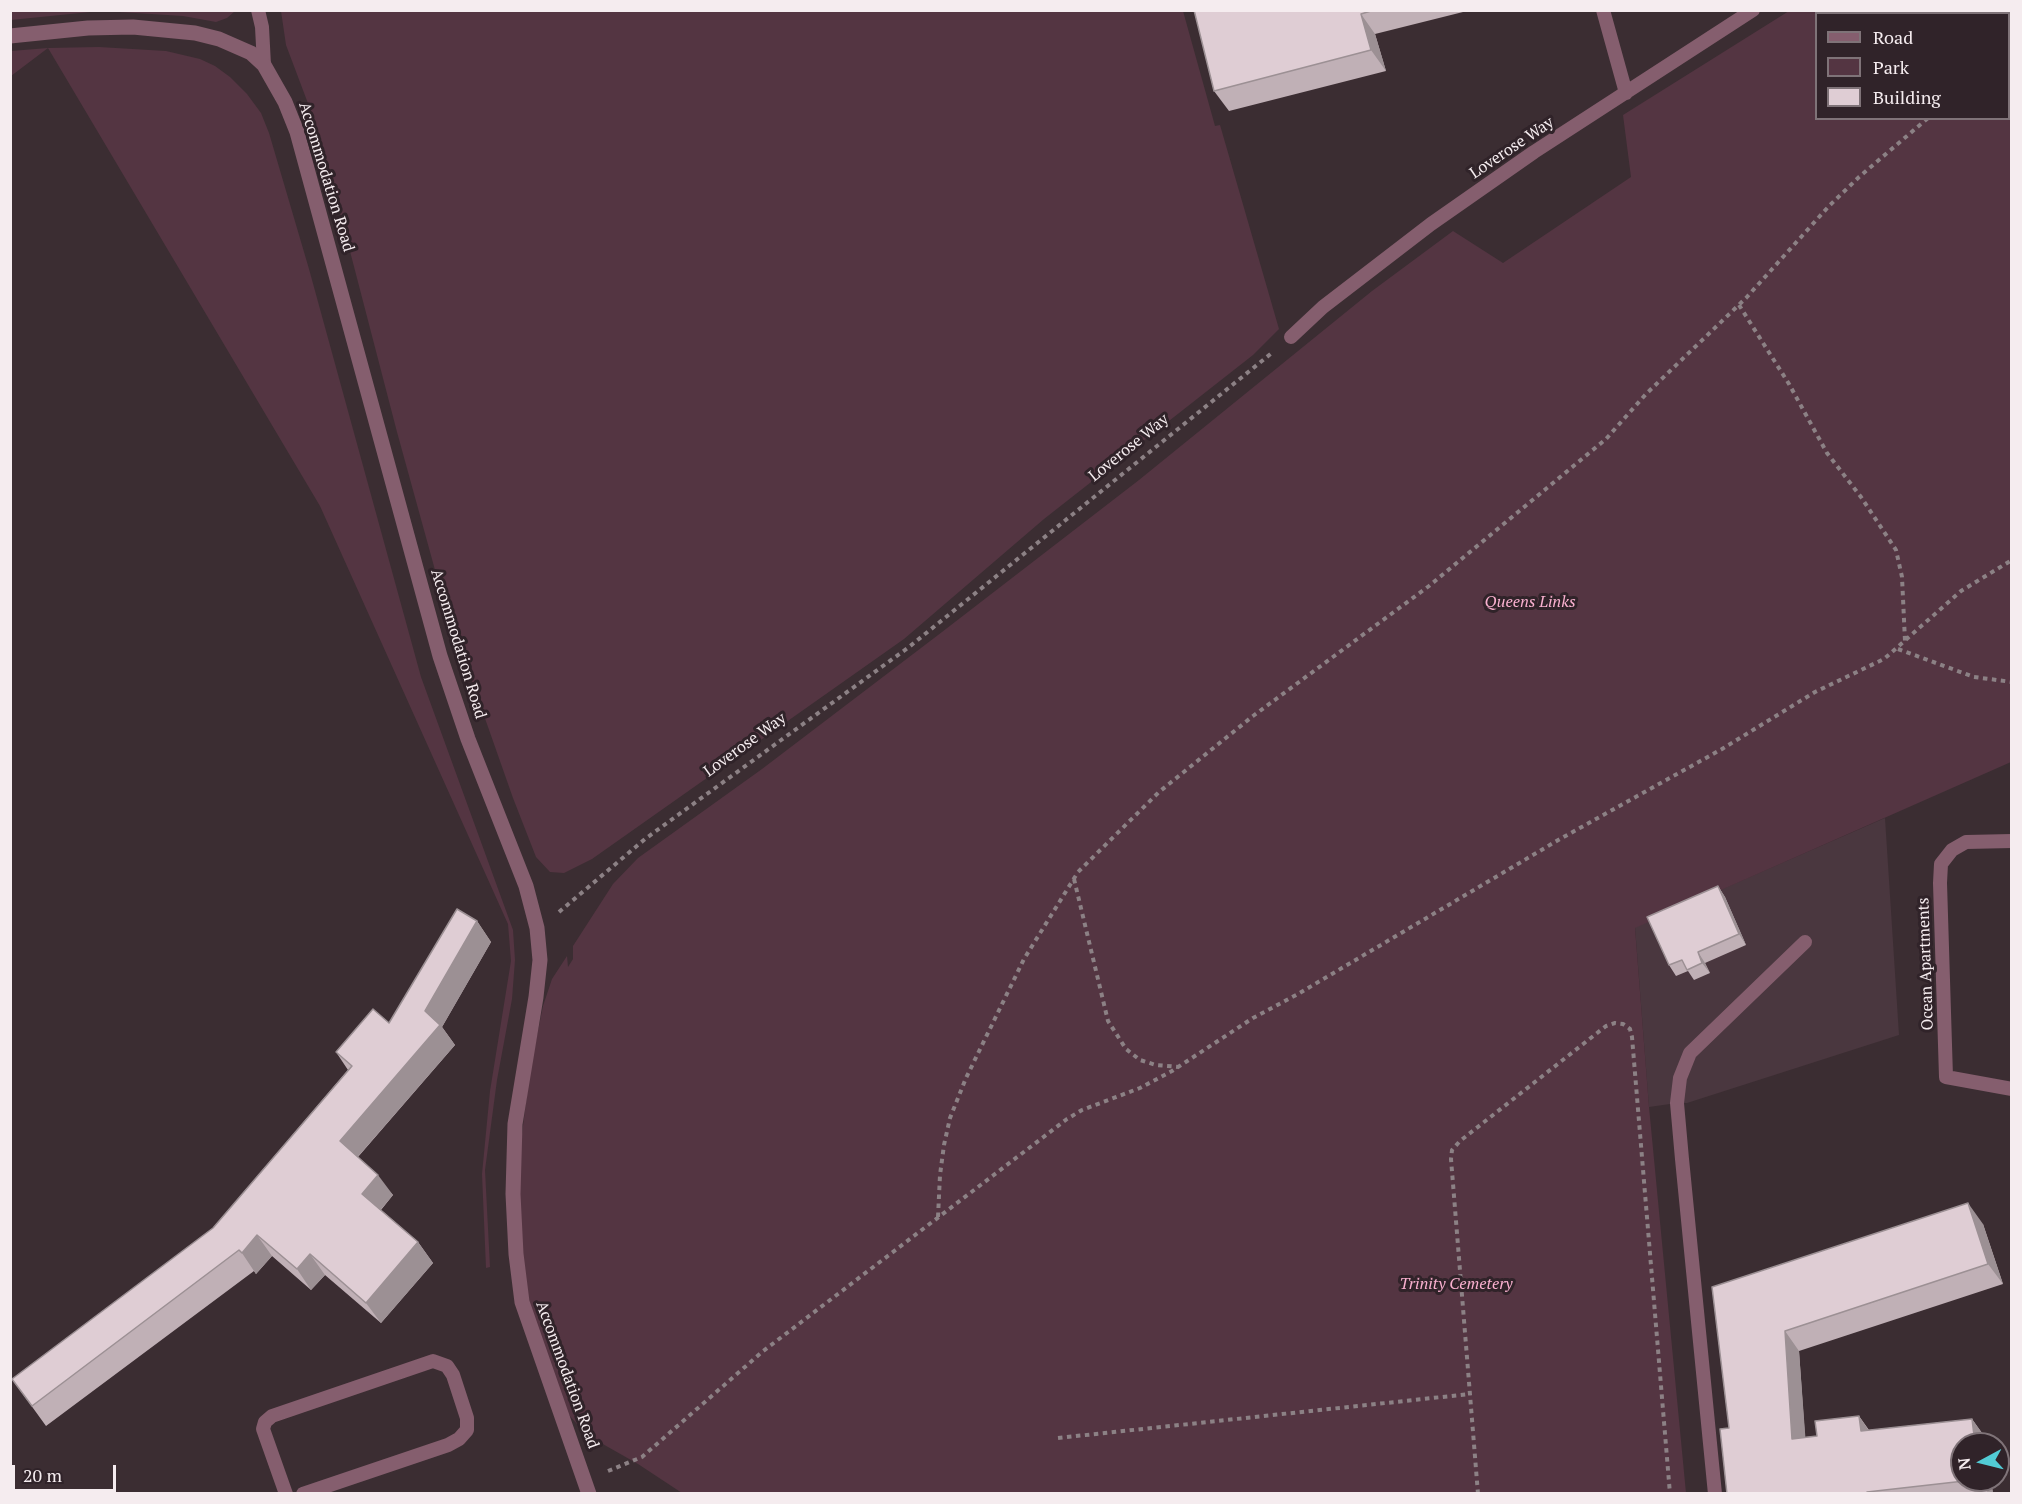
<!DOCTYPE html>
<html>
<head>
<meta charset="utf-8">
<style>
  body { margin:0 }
  #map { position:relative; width:2022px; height:1504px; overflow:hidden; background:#3b2d32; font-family:"PT Serif",serif }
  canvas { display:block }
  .frame { position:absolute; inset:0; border:12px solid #f5ecef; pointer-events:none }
  .legend { position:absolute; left:1815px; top:12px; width:195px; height:108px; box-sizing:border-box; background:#302329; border:2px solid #7f7378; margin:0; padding:8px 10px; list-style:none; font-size:18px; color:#f5ecef }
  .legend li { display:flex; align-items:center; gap:12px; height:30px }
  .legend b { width:30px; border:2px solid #7f7378 }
  .north { position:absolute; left:1950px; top:1432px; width:60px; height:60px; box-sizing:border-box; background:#302329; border:2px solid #7f7378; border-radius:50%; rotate:263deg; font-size:16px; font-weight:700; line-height:24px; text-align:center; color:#f5ecef }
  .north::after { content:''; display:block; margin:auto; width:21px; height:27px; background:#52ccd5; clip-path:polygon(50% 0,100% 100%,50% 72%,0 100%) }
  .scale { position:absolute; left:12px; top:1465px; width:104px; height:27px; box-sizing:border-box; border:3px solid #f5ecef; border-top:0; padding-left:8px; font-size:18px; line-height:21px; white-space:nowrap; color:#f5ecef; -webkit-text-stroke:4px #302329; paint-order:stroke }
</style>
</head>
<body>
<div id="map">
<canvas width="2022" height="1504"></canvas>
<div class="frame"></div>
<ul class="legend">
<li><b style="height:8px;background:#855e6e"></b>Road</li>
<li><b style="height:16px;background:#543542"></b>Park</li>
<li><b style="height:16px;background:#dfcdd4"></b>Building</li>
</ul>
<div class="north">N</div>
<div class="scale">20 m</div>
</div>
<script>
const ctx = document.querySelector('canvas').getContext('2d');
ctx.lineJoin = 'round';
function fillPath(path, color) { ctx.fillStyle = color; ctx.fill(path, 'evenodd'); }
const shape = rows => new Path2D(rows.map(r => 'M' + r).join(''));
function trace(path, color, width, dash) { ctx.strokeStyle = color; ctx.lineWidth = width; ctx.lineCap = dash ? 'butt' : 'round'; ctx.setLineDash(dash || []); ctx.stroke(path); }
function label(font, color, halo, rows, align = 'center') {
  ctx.font = font + ' "PT Serif",serif'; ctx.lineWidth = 6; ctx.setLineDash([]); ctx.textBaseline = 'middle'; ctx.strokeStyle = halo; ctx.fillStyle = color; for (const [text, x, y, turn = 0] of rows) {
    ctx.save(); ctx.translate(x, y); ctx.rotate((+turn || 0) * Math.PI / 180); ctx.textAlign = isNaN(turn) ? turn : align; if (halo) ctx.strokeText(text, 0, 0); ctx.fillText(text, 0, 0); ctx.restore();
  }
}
fillPath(shape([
  [1885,818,1899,1035,1687,1103,1677,1103,1649,1107,1635,927]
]), '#4a373f');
fillPath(shape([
  [10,11,11,10,235,11,227,18,216,22,183,16,119,12,90,12,11,20],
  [281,11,1183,11,1215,126,1220,125,1279,329,1253,355,1044,519,904,639,592,859,564,873,550,872,536,857,513,798,443,599,397,432,332,182,312,114,286,45],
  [1789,11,2011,11,2011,762,1635,928,1649,1107,1686,1493,682,1493,638,1464,601,1443,578,1425,568,1414,537,1334,525,1284,519,1218,520,1150,530,1070,543,1006,552,979,567,956,568,967,573,959,573,946,613,884,638,858,762,769,942,632,1139,480,1372,291,1453,231,1503,263,1631,177,1623,115],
  [1816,14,2008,14,2008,118,1816,118],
  [99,47,166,51,200,59,215,66,230,77,247,94,261,113,269,133,309,269,421,677,513,930,515,960,512,999,497,1080,485,1170,490,1267,486,1268,482,1174,490,1091,511,961,508,924,320,506,48,48,11,76,11,51,48,48]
]), '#543542');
trace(shape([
  [2008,52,2012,49],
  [1739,305,1789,384,1827,453,1861,497,1896,550,1902,577,1905,641],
  [1898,649,1974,677,2012,682],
  [1074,879,1108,1021,1126,1049,1140,1060,1156,1065,1179,1067],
  [559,912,645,839,909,647,1273,352],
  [938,1217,940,1175,944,1145,950,1118,966,1078,1024,959,1078,872,1159,792,1253,716,1429,586,1606,439,1646,394,1746,298,1829,206,1859,177,1928,118],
  [1058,1438,1470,1394],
  [608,1471,642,1457,762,1352,1067,1119,1082,1110,1140,1088,1172,1071,1253,1018,1298,994,1560,839,1722,749,1815,692,1884,659,1961,591,2012,560],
  [1478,1494,1451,1159,1452,1150,1460,1141,1606,1026,1615,1023,1623,1024,1630,1029,1632,1037,1670,1494]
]), '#8c8185', 4, [4.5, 4.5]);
trace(shape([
  [258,10,262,27,264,65],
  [1603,10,1626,93],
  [1291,337,1323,307,1431,224,1534,152,1753,10],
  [2012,841,1966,842,1952,850,1941,864,1940,883,1946,1077,2012,1089],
  [286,1494,263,1429,265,1422,272,1416,433,1361,447,1366,453,1375,467,1418,467,1430,459,1439,448,1445,303,1494],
  [1715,1494,1682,1159,1677,1103,1680,1078,1690,1053,1805,942]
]), '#855e6e', 14);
trace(shape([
  [10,36,88,28,133,27,195,33,219,39,251,53,264,65,285,102,297,132,440,656,468,739,526,886,537,928,540,960,536,997,515,1124,513,1194,516,1254,522,1302,589,1494]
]), '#855e6e', 15);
fillPath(shape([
  [1194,10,1471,10,1375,34,1386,71,1229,111,1214,91],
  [1718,886,1725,897,1746,945,1705,963,1710,973,1694,980,1688,971,1676,976,1669,965],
  [477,921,491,942,442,1027,455,1045,358,1157,393,1195,381,1210,418,1242,433,1263,381,1323,325,1275,311,1290,272,1256,256,1274,254,1271,46,1426,12,1379,213,1228,348,1070,336,1052,389,1023],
  [1983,1224,2003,1284,1799,1351,1805,1437,1817,1436,1859,1416,1869,1430,1972,1419,1987,1440,1962,1480,1991,1480,1993,1494,1727,1494,1729,1428,1712,1287]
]), '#c0b0b6');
fillPath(shape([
  [1361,14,1375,34,1386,71,1371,50],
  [1718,886,1725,897,1746,945,1739,934],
  [477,921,491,942,442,1027,455,1045,354,1161,340,1141],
  [1698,952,1705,963,1710,973,1702,963],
  [378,1175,393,1195,377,1214,362,1194],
  [1968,1203,1983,1224,2003,1284,1988,1264],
  [257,1235,272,1256,256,1274,242,1253],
  [418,1242,433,1263,381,1323,366,1303],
  [310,1254,325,1275,311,1290,297,1269],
  [1785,1331,1799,1351,1807,1459,1792,1439],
  [1859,1416,1873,1437,1861,1431],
  [1972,1419,1987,1440,1987,1444,1975,1444],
  [1979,1480,1991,1480,1993,1494,1989,1494]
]), '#9c9094');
const building = shape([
  [1194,10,1374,10,1361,14,1371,50,1214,91,1194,10],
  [1718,886,1739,934,1698,952,1702,963,1687,970,1682,960,1669,965,1647,917,1718,886],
  [457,909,477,921,425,1011,440,1025,340,1141,378,1175,362,1194,418,1242,366,1303,310,1254,297,1269,257,1235,242,1253,239,1250,32,1406,12,1379,213,1228,352,1066,336,1052,373,1009,389,1023,457,909],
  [1968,1203,1988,1264,1785,1331,1792,1439,1817,1436,1815,1421,1859,1416,1861,1431,1972,1419,1975,1444,1962,1444,1962,1480,1973,1480,1867,1492,1867,1494,1727,1494,1720,1429,1729,1428,1712,1287,1968,1203]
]);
fillPath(building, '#dfcdd4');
trace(building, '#9c9094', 1.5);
label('16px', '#f5ecef', '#302329', [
  ["Loverose Way",1512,148,-34],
  ["Accommodation Road",326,177,73],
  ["Loverose Way",1129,448,-39],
  ["Accommodation Road",458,644,73],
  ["Loverose Way",745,745,-36],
  ["Ocean Apartments",1926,964,-92],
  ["Accommodation Road",567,1375,70]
]);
label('italic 16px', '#f9b0cf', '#302329', [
  ["Queens Links",1530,602],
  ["Trinity Cemetery",1456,1284]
]);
</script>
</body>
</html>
